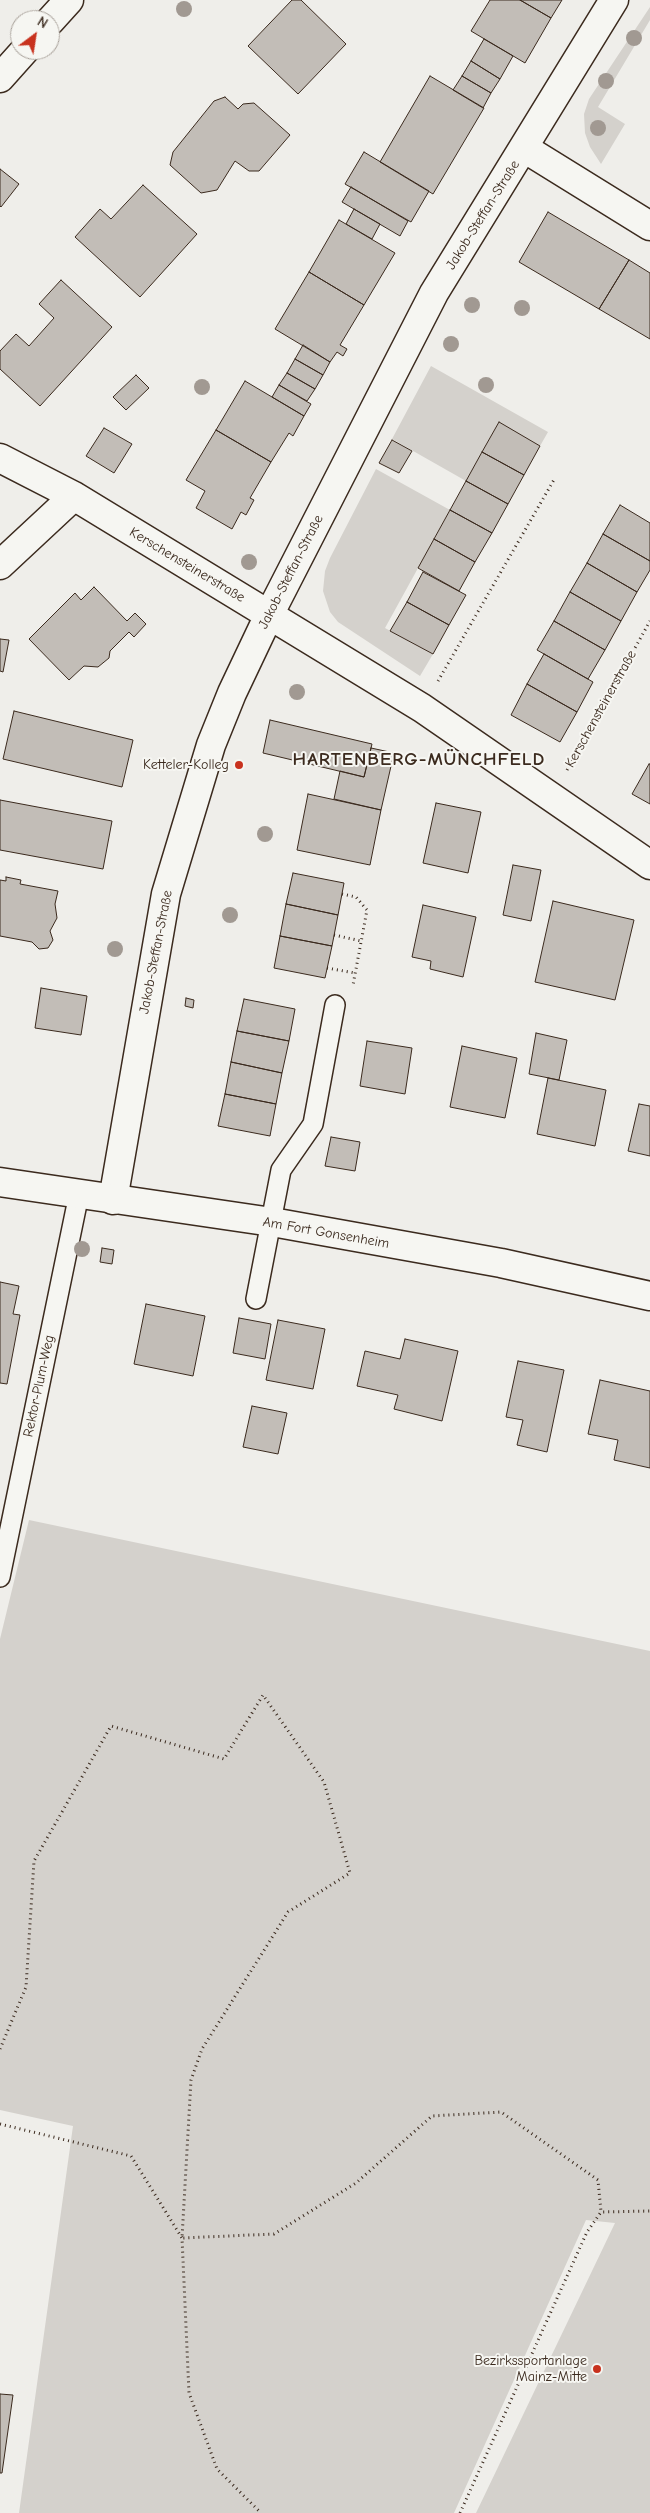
<!DOCTYPE html>
<html>
<head>
<meta charset="utf-8">
<style>
  body { margin:0 }
  #map { position:relative; width:650px; height:2513px; overflow:hidden; background:#efeeea; font-family:"Comic Neue",sans-serif }
  canvas { display:block }
  .north { position:absolute; left:10px; top:10px; width:50px; height:50px; box-sizing:border-box; background:#f6f6f2; border:1px solid #aba49d; border-radius:50%; rotate:31deg; font-size:14px; font-weight:700; line-height:20px; text-align:center; color:#3b2a1e }
  .north::after { content:''; display:block; margin:auto; width:18px; height:22px; background:#c8321e; clip-path:polygon(50% 0,100% 100%,50% 72%,0 100%) }
</style>
</head>
<body>
<div id="map">
<canvas width="650" height="2513"></canvas>
<div class="north">N</div>
</div>
<script>
const ctx = document.querySelector('canvas').getContext('2d');
ctx.lineJoin = 'round';
function fillPath(path, color) { ctx.fillStyle = color; ctx.fill(path, 'evenodd'); }
const shape = rows => new Path2D(rows.map(r => 'M' + r).join(''));
function trace(path, color, width, dash) { ctx.strokeStyle = color; ctx.lineWidth = width; ctx.lineCap = dash ? 'butt' : 'round'; ctx.setLineDash(dash || []); ctx.stroke(path); }
function label(font, color, halo, rows, align = 'center') {
  ctx.font = font + ' "Comic Neue",sans-serif'; ctx.lineWidth = 4; ctx.setLineDash([]); ctx.textBaseline = 'middle'; ctx.strokeStyle = halo; ctx.fillStyle = color; for (const [text, x, y, turn = 0] of rows) {
    ctx.save(); ctx.translate(x, y); ctx.rotate((+turn || 0) * Math.PI / 180); ctx.textAlign = isNaN(turn) ? turn : align; if (halo) ctx.strokeText(text, 0, 0); ctx.fillText(text, 0, 0); ctx.restore();
  }
}
fillPath(shape([
  [650,7,650,20,598,107,625,124,601,164,590,147,585,133,584,114,589,99],
  [431,366,548,432,540,446,499,423,466,481,392,439],
  [376,469,450,510,385,628,433,654,420,676,338,622,330,612,323,591,325,571,330,558],
  [29,1520,650,1651,650,2513,476,2513,615,2223,586,2220,454,2513,19,2513,73,2126,0,2110,0,1639]
]), '#d4d1cc');
const building = shape([
  [292,0,301,0,346,44,298,94,248,46,292,0],
  [490,0,520,0,551,18,525,63,471,31,490,0],
  [520,0,562,0,551,18,520,0],
  [484,39,513,56,500,79,471,61,484,39],
  [471,61,500,79,491,93,462,76,471,61],
  [430,76,484,108,433,194,380,162,430,76],
  [462,76,491,93,483,108,453,90,462,76],
  [225,97,238,109,243,104,254,103,290,135,259,171,249,171,235,161,217,190,201,193,170,165,173,152,214,101,225,97],
  [364,152,429,191,411,222,345,184,364,152],
  [0,169,19,184,1,207,0,206,0,169],
  [143,185,197,234,140,297,75,237,100,209,111,219,143,185],
  [351,187,408,221,400,236,342,202,351,187],
  [354,209,380,224,372,239,346,224,354,209],
  [548,212,629,260,599,309,519,262,548,212],
  [339,220,395,253,364,305,309,272,339,220],
  [629,260,650,273,650,339,599,309,629,260],
  [309,272,364,305,340,345,347,349,343,356,337,352,330,362,275,329,309,272],
  [61,280,112,327,40,406,0,369,0,351,16,334,29,346,54,318,39,304,61,280],
  [303,345,330,362,323,375,295,359,303,345],
  [295,359,323,375,315,389,287,373,295,359],
  [287,373,315,389,307,401,279,385,287,373],
  [136,375,149,388,126,410,113,397,136,375],
  [245,381,304,416,293,436,289,433,271,462,216,430,245,381],
  [279,385,311,404,304,416,272,397,279,385],
  [499,422,540,446,524,475,482,452,499,422],
  [104,428,132,444,114,473,86,456,104,428],
  [216,430,271,462,250,498,254,500,246,515,241,512,232,529,196,508,205,491,186,480,216,430],
  [392,440,412,451,399,473,379,463,392,440],
  [482,452,524,475,508,504,466,481,482,452],
  [466,481,508,504,492,533,450,510,466,481],
  [620,505,650,523,650,561,603,534,620,505],
  [450,510,492,533,475,562,434,539,450,510],
  [603,534,650,561,650,570,637,592,587,563,603,534],
  [434,539,475,562,459,591,418,568,434,539],
  [587,563,637,592,621,621,570,592,587,563],
  [423,572,466,595,449,625,407,602,423,572],
  [94,587,127,621,135,613,146,624,134,637,129,632,110,651,109,658,98,667,84,666,69,680,29,639,75,593,81,600,94,587],
  [570,592,621,621,605,650,554,621,570,592],
  [407,602,449,625,433,654,390,631,407,602],
  [554,621,605,650,588,679,537,650,554,621],
  [0,639,9,640,3,672,0,671,0,639],
  [544,654,593,682,577,712,527,684,544,654],
  [527,684,577,712,560,742,511,715,527,684],
  [14,711,133,740,122,787,3,759,14,711],
  [270,720,372,744,364,777,263,753,270,720],
  [371,748,394,753,381,810,334,799,340,771,364,777,371,748],
  [649,764,650,764,650,804,632,794,649,764],
  [308,794,381,810,370,865,297,850,308,794],
  [0,800,112,821,103,869,0,850,0,800],
  [436,803,481,812,468,873,423,863,436,803],
  [513,865,541,870,531,921,503,915,513,865],
  [293,873,344,883,338,915,286,904,293,873],
  [6,877,21,880,20,884,58,891,55,904,57,918,50,931,53,940,48,948,39,949,32,942,0,936,0,880,6,881,6,877],
  [553,901,634,920,615,1000,535,982,553,901],
  [286,904,338,915,332,946,280,936,286,904],
  [423,905,476,917,463,977,430,969,431,961,412,957,423,905],
  [280,936,332,946,325,978,274,968,280,936],
  [41,988,87,996,81,1035,35,1028,41,988],
  [186,998,194,1000,193,1008,185,1006,186,998],
  [244,999,295,1009,289,1041,237,1031,244,999],
  [237,1031,289,1041,282,1073,231,1062,237,1031],
  [536,1033,567,1040,559,1080,529,1074,536,1033],
  [367,1041,412,1048,405,1094,360,1086,367,1041],
  [462,1046,517,1058,505,1118,450,1107,462,1046],
  [231,1062,282,1073,276,1104,225,1094,231,1062],
  [548,1078,606,1090,595,1146,537,1134,548,1078],
  [225,1094,276,1104,270,1136,218,1126,225,1094],
  [639,1104,650,1106,650,1156,628,1151,639,1104],
  [331,1137,360,1142,355,1171,325,1166,331,1137],
  [102,1248,114,1250,112,1264,100,1262,102,1248],
  [0,1282,19,1286,13,1314,20,1315,7,1384,0,1383,0,1282],
  [146,1304,205,1316,193,1376,134,1364,146,1304],
  [239,1318,271,1324,265,1359,233,1353,239,1318],
  [278,1320,325,1329,313,1389,266,1380,278,1320],
  [405,1339,458,1351,442,1421,394,1409,398,1395,357,1386,365,1351,400,1359,405,1339],
  [518,1361,564,1370,547,1452,517,1445,523,1420,506,1417,518,1361],
  [600,1380,650,1391,650,1468,614,1460,618,1440,588,1434,600,1380],
  [252,1406,287,1413,278,1454,243,1447,252,1406],
  [0,2394,13,2395,2,2473,0,2473,0,2394]
]);
fillPath(building, '#c2bdb7');
trace(building, '#3b2a1e', 1);
const service = shape([
  [256,1299,281,1170,313,1124,335,1005],
  [0,1577,79,1194]
]);
const minor = shape([
  [50,21,69,0],
  [0,78,25,50],
  [524,148,650,226],
  [0,458,74,496,422,708,650,865],
  [0,565,74,496],
  [113,1200,166,894,211,745,232,693,269,615,434,293,614,0]
]);
const tertiary = shape([
  [0,1182,272,1222,501,1263,650,1296]
]);
trace(service, '#3b2a1e', 22);
trace(minor, '#3b2a1e', 31);
trace(tertiary, '#3b2a1e', 31);
trace(shape([
  [438,681,555,478],
  [567,770,650,621],
  [342,894,356,897,367,910,353,985],
  [334,935,361,941],
  [327,968,355,973],
  [0,2049,26,1987,34,1861,111,1726,224,1759,263,1695,324,1782,350,1873,288,1912,202,2049,191,2080,182,2238,274,2234,356,2183,432,2116,501,2112,598,2180,601,2212],
  [0,2124,131,2156,182,2238,189,2393,217,2469,261,2513],
  [460,2513,587,2232,601,2212,650,2211]
]), '#3b2a1e', 3, [1, 4]);
trace(service, '#f6f6f2', 19);
trace(minor, '#f6f6f2', 28);
trace(tertiary, '#f6f6f2', 28);
ctx.fillStyle = '#a19992';
for (const [x, y] of [
  [184,9],
  [634,38],
  [606,81],
  [598,128],
  [472,305],
  [522,308],
  [451,344],
  [486,385],
  [202,387],
  [249,562],
  [297,692],
  [265,834],
  [230,915],
  [115,949],
  [82,1249]
]) { ctx.beginPath(); ctx.arc(x, y, 8, 0, 2 * Math.PI); ctx.fill(); }
for (const [x, y, r, color] of [
  [239,765,5,"#c8321e"],
  [597,2369,5,"#c8321e"]
]) { const dot = new Path2D(); dot.arc(x, y, r, 0, 2 * Math.PI); ctx.fillStyle = color; ctx.fill(dot); trace(dot, '#f6f6f2', 2); }
label('14px', '#3b2a1e', '#f6f6f2', [
  ["Jakob-Steffan-Straße",483,215,-58],
  ["Kerschensteinerstraße",187,565,31],
  ["Jakob-Steffan-Straße",291,572,-63],
  ["Kerschensteinerstraße",601,709,-61],
  ["Jakob-Steffan-Straße",156,952,-79],
  ["Am Fort Gonsenheim",326,1233,10],
  ["Rektor-Plum-Weg",39,1386,-78]
]);
label('14px', '#3b2a1e', '#f6f6f2', [
  ["Ketteler-Kolleg",229,765],
  ["Bezirkssportanlage",587,2361],
  ["Mainz-Mitte",587,2377]
], 'right');
ctx.letterSpacing = '1px';
label('bold 19px', '#3b2a1e', '#f6f6f2', [
  ["HARTENBERG-MÜNCHFELD",419,760]
]);
ctx.letterSpacing = '0px';
</script>
</body>
</html>
